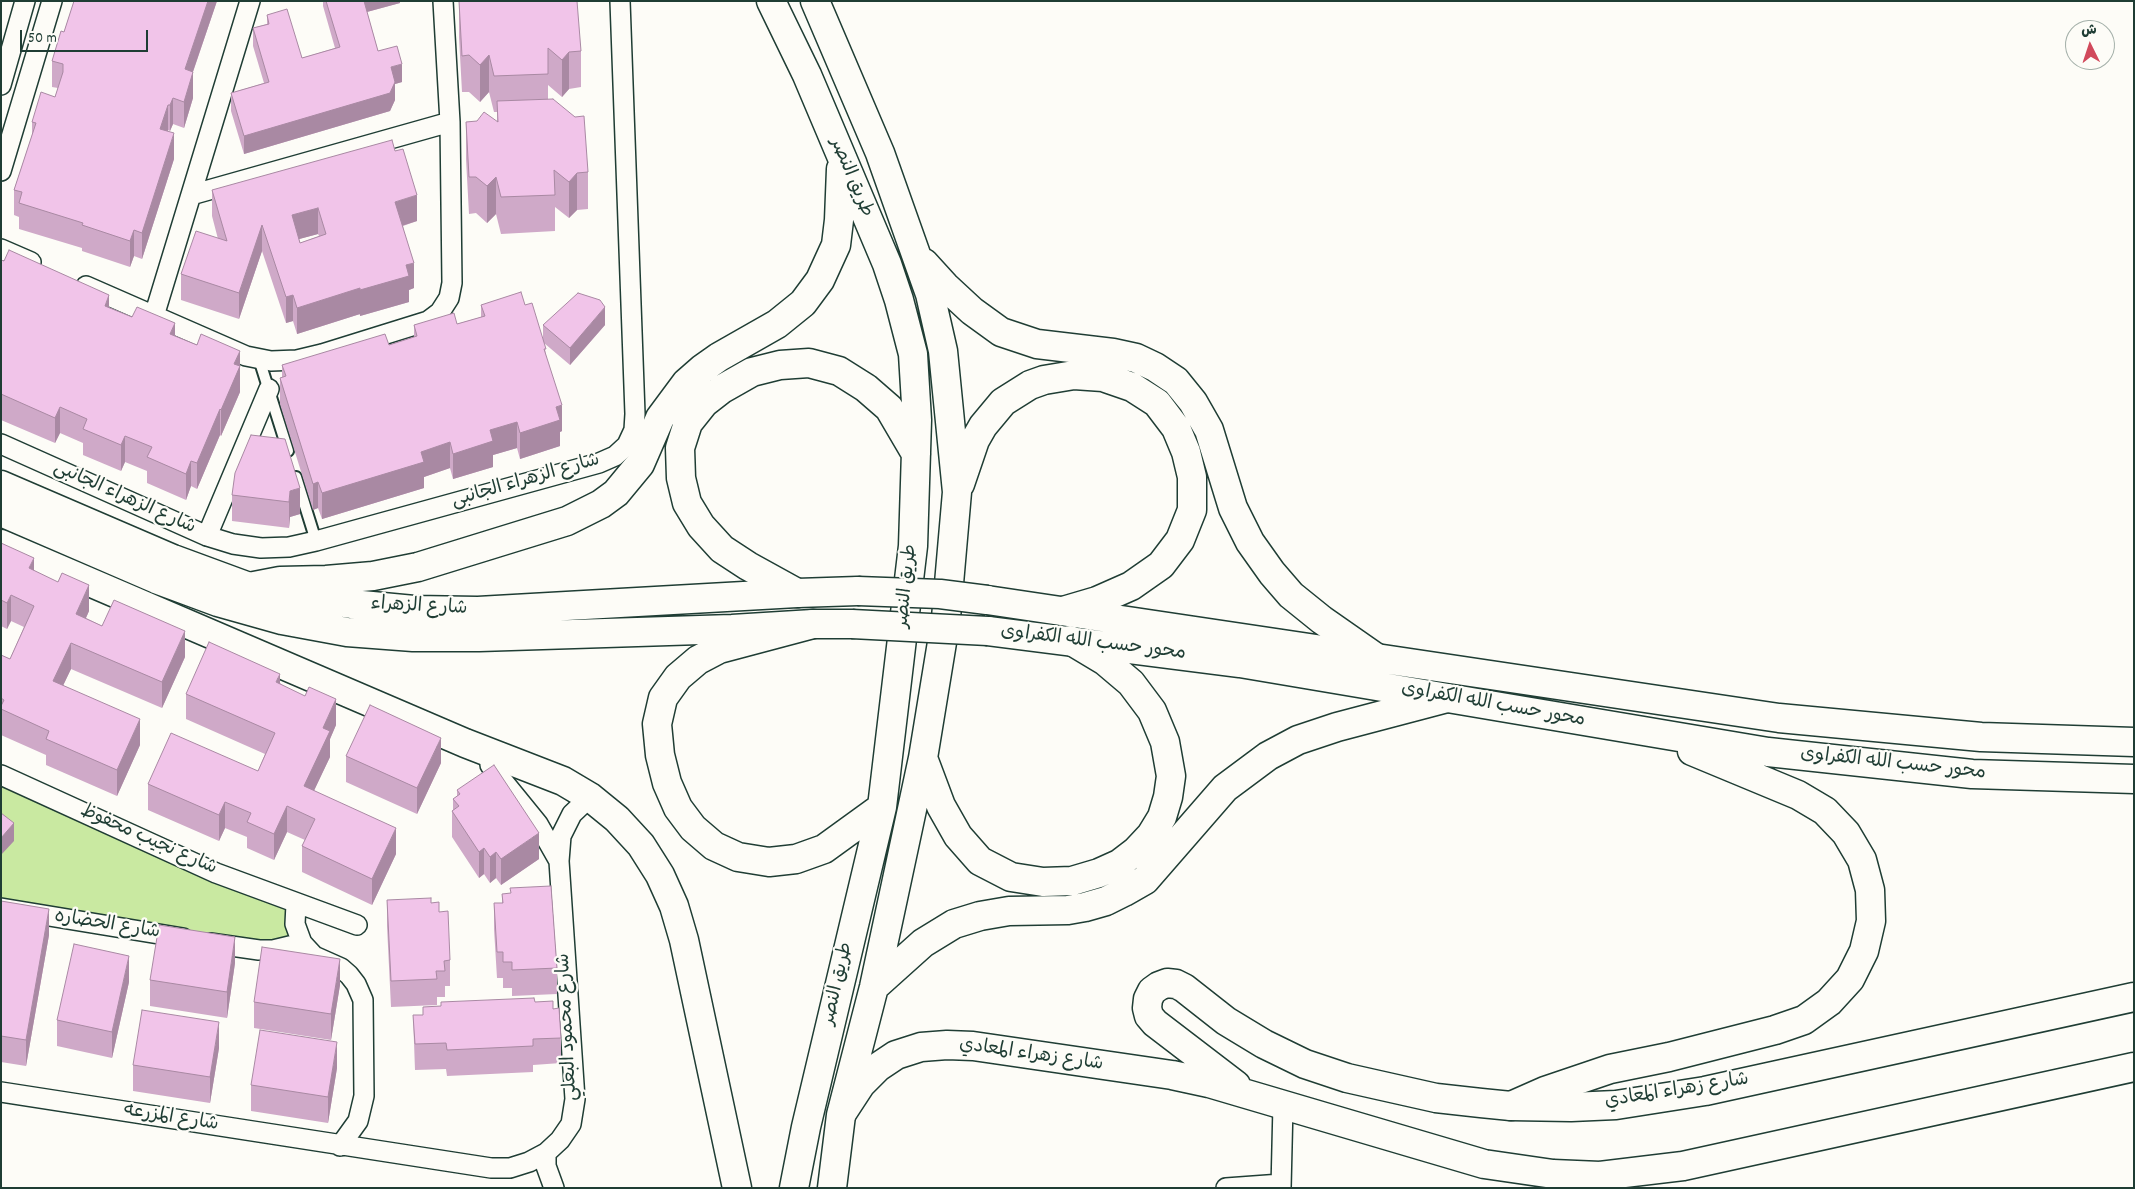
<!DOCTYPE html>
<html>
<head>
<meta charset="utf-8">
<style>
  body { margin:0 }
  #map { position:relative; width:2135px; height:1189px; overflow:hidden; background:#fdfcf7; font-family:Dekko,"Playpen Sans Arabic",sans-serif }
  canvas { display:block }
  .frame { position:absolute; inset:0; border:2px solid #1f3d34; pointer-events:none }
  .north { position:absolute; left:2065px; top:20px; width:50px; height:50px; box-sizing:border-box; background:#fdfcf7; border:1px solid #a4b0a9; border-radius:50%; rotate:356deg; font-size:14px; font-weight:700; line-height:20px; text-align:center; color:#1f3d34 }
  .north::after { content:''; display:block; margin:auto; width:18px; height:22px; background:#d1495b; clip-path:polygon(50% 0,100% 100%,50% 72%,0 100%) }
  .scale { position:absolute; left:20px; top:30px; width:128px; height:22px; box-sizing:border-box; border:2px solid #1f3d34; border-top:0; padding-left:6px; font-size:15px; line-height:18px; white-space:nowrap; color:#1f3d34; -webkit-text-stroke:4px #fdfcf7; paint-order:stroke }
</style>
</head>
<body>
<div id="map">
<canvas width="2135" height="1189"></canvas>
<div class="frame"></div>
<div class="north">ش</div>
<div class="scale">50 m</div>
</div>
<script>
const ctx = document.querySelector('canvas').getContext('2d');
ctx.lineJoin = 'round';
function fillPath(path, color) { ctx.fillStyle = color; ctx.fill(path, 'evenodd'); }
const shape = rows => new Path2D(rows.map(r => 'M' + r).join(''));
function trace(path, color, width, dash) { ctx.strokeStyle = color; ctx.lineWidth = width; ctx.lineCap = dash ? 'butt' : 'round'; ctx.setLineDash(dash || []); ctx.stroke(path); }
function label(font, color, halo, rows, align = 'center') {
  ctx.font = font + ' Dekko,"Playpen Sans Arabic",sans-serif'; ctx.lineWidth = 4.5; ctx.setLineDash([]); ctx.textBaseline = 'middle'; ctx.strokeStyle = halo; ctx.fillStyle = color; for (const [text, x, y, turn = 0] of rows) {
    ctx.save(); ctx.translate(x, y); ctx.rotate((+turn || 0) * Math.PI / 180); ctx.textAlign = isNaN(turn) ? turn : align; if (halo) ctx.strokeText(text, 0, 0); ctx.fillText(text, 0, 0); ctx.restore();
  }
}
fillPath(shape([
  [1,782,286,906,285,921,292,937,259,944,1,901]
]), '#c9e9a1');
const lane = shape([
  [259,359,288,451],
  [296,477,316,541]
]);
const street = shape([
  [1,85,25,1],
  [1,171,52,1],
  [191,195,450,122],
  [1,249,31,262],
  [86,286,246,356,271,361,297,360,322,354,428,321,440,312,449,298,452,283,450,122,443,1],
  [154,316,250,1],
  [1,444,207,536,233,544,261,548,289,547,316,541,599,463,615,456,627,445,634,430,635,414,620,1],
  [207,536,269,389],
  [490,765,538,824,559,861],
  [1,775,216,873,357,925],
  [296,904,295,924,302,943,314,956,341,968,349,975,356,984,363,1000,364,1096,358,1121,340,1146],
  [1,908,183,938],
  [210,943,259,950,273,950,302,943],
  [1,1092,491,1168,510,1168,529,1162,546,1153,560,1140,571,1124,575,1099,559,861,561,836,572,814,590,797],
  [546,1153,546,1166,554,1188],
  [1226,1188,1281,1184],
  [1281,1188,1283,1105]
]);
const secondary = shape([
  [1,485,173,559,249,587,293,596,351,604,414,610,478,611,797,593,858,591],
  [1,512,156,579,218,602,282,620,347,632,413,637,479,637,732,629,813,624,852,624],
  [1236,1085,1155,1023,1149,1016,1147,1008,1148,999,1152,991,1159,986,1167,983,1176,984,1184,988,1226,1021,1264,1044,1305,1064,1347,1078,1436,1098,1481,1103,1511,1106,1571,1107,1616,1105,1705,1091,2134,997],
  [842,1113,861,1084,878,1067,896,1055,921,1047,947,1045,973,1046,1172,1075,1209,1083,1484,1164,1553,1174,1600,1176,1683,1166,2134,1067]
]);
const primary = shape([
  [987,600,1779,718,1981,737,2134,742],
  [988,631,1240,663,1768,752,1972,774,2134,779],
  [1511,1106,1545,1091,1610,1069,1669,1057,1775,1030,1804,1020,1829,1002,1850,979,1864,951,1871,921,1870,890,1862,860,1846,833,1825,811,1798,795,1692,751]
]);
const highway = shape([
  [771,1,807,75,887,264,899,300,913,354,917,420,913,546,882,807,806,1127,794,1188],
  [815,1,880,153,930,294,943,351,957,492,946,618,923,758,874,987,841,1115,832,1188],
  [924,263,945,286,972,311,1001,332,1037,344,1113,353,1136,358,1155,367,1176,381,1193,402,1209,430,1233,508,1250,542,1272,573,1291,595,1322,620,1375,657],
  [960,484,975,440,983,426,1003,402,1030,385,1044,380,1074,375,1103,377,1132,387,1157,403,1176,428,1186,452,1192,477,1192,510,1180,540,1161,565,1131,586,1097,601,1063,611],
  [1,544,465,743,563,781,590,797,617,819,641,845,660,875,674,906,684,940,737,1188],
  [249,587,280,581,326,580,373,576,418,567,567,521,601,504,616,493,640,464,660,418,686,383,702,369,719,357,777,324,803,303,820,280,836,245,839,220,841,169],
  [797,593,748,566,722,549,701,526,687,503,681,478,680,448,688,423,704,403,722,389,752,372,780,365,809,363,839,371,866,388,889,408,916,454],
  [813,624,719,649,698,660,678,677,663,698,657,724,660,755,667,783,678,808,693,828,714,846,738,857,769,862,796,859,824,849,882,807],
  [923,758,941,806,958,836,980,861,1011,877,1043,882,1072,881,1099,873,1119,864,1136,851,1151,835,1162,817,1168,797,1171,776,1165,742,1152,711,1131,683,1105,661,1070,640],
  [874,987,923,943,954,924,980,916,1009,911,1068,910,1085,907,1106,901,1124,892,1145,880,1225,788,1268,756,1298,740,1337,727,1447,698]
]);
trace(lane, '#1f3d34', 14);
trace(street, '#1f3d34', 22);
trace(secondary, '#1f3d34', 31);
trace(primary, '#1f3d34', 31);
trace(highway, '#1f3d34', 31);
trace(lane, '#fdfcf7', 10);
trace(street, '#fdfcf7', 19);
trace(secondary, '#fdfcf7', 28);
trace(primary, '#fdfcf7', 28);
trace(highway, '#fdfcf7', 28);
const primaryBridge = shape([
  [858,591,940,594,987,600],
  [852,624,988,631]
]);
trace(primaryBridge, '#1f3d34', 31, []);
trace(primaryBridge, '#fdfcf7', 28);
fillPath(shape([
  [74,1,217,1,193,72,193,98,184,128,173,124,170,131,168,130,167,132,174,159,142,259,134,256,130,267,82,251,82,248,19,229,19,217,14,215,14,190,32,135,32,122,55,97,58,88,52,87,52,61,64,32],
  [323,1,400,1,400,3,367,12,378,51,402,82,395,84,395,100,390,111,244,154,231,111,231,93,264,83,253,46,253,28,267,24,267,15,302,58,335,48,323,6],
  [459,1,581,51,581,87,569,89,562,97,548,85,548,99,588,172,588,209,577,210,569,218,555,207,555,231,501,234,496,214,487,223,476,213,469,214,466,159,466,122,497,121,497,112,494,112,489,92,480,102,469,92,462,92,459,37],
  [212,190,417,221,403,226,414,288,409,290,409,302,360,316,360,314,297,334,293,321,286,323,262,251,239,319,181,300,181,274,218,239,212,216],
  [318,234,319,236,300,243,299,239],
  [1,260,175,336,240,366,240,392,221,436,220,435,197,489,191,486,186,500,147,483,147,471,125,462,121,471,83,455,83,443,60,433,55,443,1,420],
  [481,305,525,305,543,340,543,325,605,325,570,365,544,343,546,355,562,431,560,432,560,446,520,459,517,448,493,455,493,467,453,479,450,468,424,477,424,488,322,519,318,508,313,510,280,404,280,378,282,377,282,365,389,345,414,337,414,325,457,324,481,317],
  [251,435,300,514,290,517,289,528,232,521,232,495],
  [1,543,34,570,89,611,86,618,102,626,185,657,162,708,71,669,63,685,140,745,117,796,46,765,46,755,1,735,1,655,10,659,24,627,11,621,7,629,1,626],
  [280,683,336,725,330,739,330,757,314,790,396,854,372,905,302,872,302,846,305,840,287,832,274,860,247,848,247,837,225,828,219,841,148,810,148,784,258,771,265,754,186,719,186,694],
  [346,756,441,763,417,814,346,782],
  [457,790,539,859,501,885,496,878,490,883,484,874,479,878,452,837,452,811,453,810,453,799,457,796],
  [502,894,557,968,557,994,512,996,512,988,503,988,503,978,497,978,494,929,494,903,502,903],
  [387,900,431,903,439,912,450,960,450,986,445,986,445,997,437,997,437,1005,391,1007,387,926],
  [1,901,49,935,26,1066,1,1062],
  [235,963,227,1018,150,1006,150,980],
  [129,982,112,1058,57,1046,57,1020],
  [340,985,331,1040,254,1028,254,1002],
  [535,1002,553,1009,561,1038,561,1063,533,1065,533,1072,447,1076,446,1069,415,1070,413,1015,423,1015,423,1007],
  [219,1048,210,1103,133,1091,133,1065],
  [337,1068,328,1123,251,1111,251,1085]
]), '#cfa9c8');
fillPath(shape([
  [208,1,217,1,185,95,185,69],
  [363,1,400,1,400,3,363,13],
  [569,52,569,89,562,97,562,60],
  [489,55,489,92,480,102,480,65],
  [402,64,402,82,395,84,395,100,390,111,244,154,244,136,391,67],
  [193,72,193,98,184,128,184,102],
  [173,98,173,124,170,131,170,105],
  [168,105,168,130,160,155,160,129],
  [174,133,174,159,142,259,142,233],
  [577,173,577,210,569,218,569,182],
  [496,177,496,214,487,223,487,186],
  [417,195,417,221,395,228,395,202],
  [318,208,318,234,292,241,292,215],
  [262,225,262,251,239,319,239,293],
  [134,230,134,256,130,267,130,241],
  [414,263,414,288,409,290,409,302,360,316,360,290,406,265],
  [360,288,360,314,297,334,297,308],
  [109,295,109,321,105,306],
  [293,295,293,321,286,323,286,297],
  [605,307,605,325,570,365,570,348],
  [175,323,175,349,170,334],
  [240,351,240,392,221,436,221,410,234,364],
  [562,405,562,431,560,432,560,446,520,459,520,433,556,407],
  [60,407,60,433,55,443,55,418],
  [220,409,220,435,197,489,197,463],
  [517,422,517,448,493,455,493,467,453,479,453,454,490,430],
  [125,436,125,462,121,471,121,445],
  [450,442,450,468,424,477,424,488,322,519,322,493,421,452],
  [191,461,191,486,186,500,186,474],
  [318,482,318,508,313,510,313,484],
  [300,488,300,514,290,517,289,528,289,502,290,491],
  [34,558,34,584,29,568],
  [89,585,89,611,76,640,76,614],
  [11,595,11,621,7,629,7,603],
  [185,631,185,657,162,708,162,682],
  [71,643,71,669,53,707,53,681],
  [280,674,280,700,276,682],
  [336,699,336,725,330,739,330,757,304,812,304,786,323,728],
  [140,719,140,745,117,796,117,770],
  [441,738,441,763,417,814,417,788],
  [225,802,225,828,219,841,219,815],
  [287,806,287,832,274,860,274,834],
  [14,823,14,841,1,855,1,838],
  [396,828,396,854,372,905,372,879],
  [539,833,539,859,501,885,501,859],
  [484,848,484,874,479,878,479,852],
  [496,852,496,878,490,883,490,857],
  [49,909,49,935,26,1066,26,1040],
  [235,937,235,963,227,1018,227,992],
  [129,956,129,982,112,1058,112,1032],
  [340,959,340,985,331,1040,331,1014],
  [219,1022,219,1048,210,1103,210,1077],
  [337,1042,337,1068,328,1123,328,1097]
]), '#a989a3');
const building = shape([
  [74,1,208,1,185,69,193,72,184,102,173,98,170,105,168,105,160,129,174,133,142,233,134,230,130,241,82,225,83,223,19,203,22,192,14,190,36,123,32,122,41,92,55,97,63,72,63,64,52,61,61,31,64,32,74,1],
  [326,1,364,1,378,51,397,46,402,64,391,67,395,82,390,93,244,136,231,93,269,82,253,28,269,24,267,15,287,9,302,58,340,47,326,1],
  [459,1,577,1,581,51,569,52,562,60,548,48,548,74,494,76,489,55,480,65,469,55,462,56,459,1],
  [553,99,575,117,584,116,588,172,577,173,569,182,554,170,555,195,501,197,496,177,487,186,476,177,469,177,466,122,477,121,484,112,498,122,497,101,553,99],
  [392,140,395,151,403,149,417,195,395,202,414,263,406,265,409,276,360,290,360,288,297,308,293,295,286,297,262,225,239,293,181,274,196,231,227,241,212,190,392,140],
  [318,208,326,234,300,243,292,215,318,208],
  [9,250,109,295,105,306,132,317,137,307,175,323,170,334,197,345,201,334,240,351,234,364,240,366,221,410,220,409,197,463,191,461,186,474,147,457,152,447,125,436,121,445,83,429,87,419,60,407,55,418,1,394,1,260,4,261,9,250],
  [521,292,525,305,532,303,546,349,544,349,562,405,556,407,560,420,520,433,517,422,490,430,493,441,453,454,450,442,421,452,424,462,322,493,318,482,313,484,280,378,286,376,282,365,385,334,389,345,417,336,414,325,454,313,457,324,485,316,481,305,521,292],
  [578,293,600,300,605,307,570,348,543,325,578,293],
  [251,435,285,439,300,488,290,491,289,502,232,495,235,473,251,435],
  [1,543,34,558,29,568,58,582,62,573,89,585,76,614,102,626,114,600,185,631,162,682,71,643,53,681,140,719,117,770,46,739,49,731,1,709,1,706,4,700,1,698,1,655,10,659,34,606,11,595,7,603,1,600,1,543],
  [209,642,280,674,276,682,305,696,309,687,336,699,323,728,330,731,304,786,396,828,372,879,302,846,315,819,287,806,274,834,247,822,251,813,225,802,219,815,148,784,171,733,258,771,275,733,186,694,209,642],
  [370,705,441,738,417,788,346,756,370,705],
  [494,765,539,833,501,859,496,852,490,857,484,848,479,852,452,811,459,806,453,799,460,794,457,790,494,765],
  [1,813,14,823,1,838,1,813],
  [551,886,557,968,512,970,512,962,503,962,503,952,497,952,494,903,503,903,502,894,511,893,510,888,551,886],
  [431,898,431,903,439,902,439,912,448,911,450,960,444,961,445,971,436,971,437,979,391,981,387,900,431,898],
  [1,901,49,909,26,1040,1,1036,1,901],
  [159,925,235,937,227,992,150,980,159,925],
  [74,944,129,956,112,1032,57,1020,74,944],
  [262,947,340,959,331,1014,254,1002,262,947],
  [534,998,535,1002,553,1001,553,1009,559,1008,561,1038,533,1039,533,1046,447,1050,446,1043,415,1044,413,1015,423,1015,423,1007,441,1006,441,1002,534,998],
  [142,1010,219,1022,210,1077,133,1065,142,1010],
  [260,1030,337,1042,328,1097,251,1085,260,1030]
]);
fillPath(building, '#f1c4e9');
trace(building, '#a989a3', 1);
label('19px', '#1f3d34', '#fdfcf7', [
  ["طريق النصر",850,178,67],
  ["شارع الزهراء الجانبى",526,482,-16],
  ["شارع الزهراء الجانبى",124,499,24],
  ["طريق النصر",908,586,-84],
  ["شارع الزهراء",419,608,3],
  ["محور حسب الله الكفراوى",1093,644,7],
  ["محور حسب الله الكفراوى",1493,706,10],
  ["محور حسب الله الكفراوى",1893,765,6],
  ["شارع نجيب محفوظ",148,841,24],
  ["شارع الحضاره",107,926,9],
  ["طريق النصر",839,984,-77],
  ["شارع محمود البعلي",569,1027,-93],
  ["شارع زهراء المعادي",1031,1056,8],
  ["شارع زهراء المعادي",1677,1092,-9],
  ["شارع المزرعه",171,1119,9]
]);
</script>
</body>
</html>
